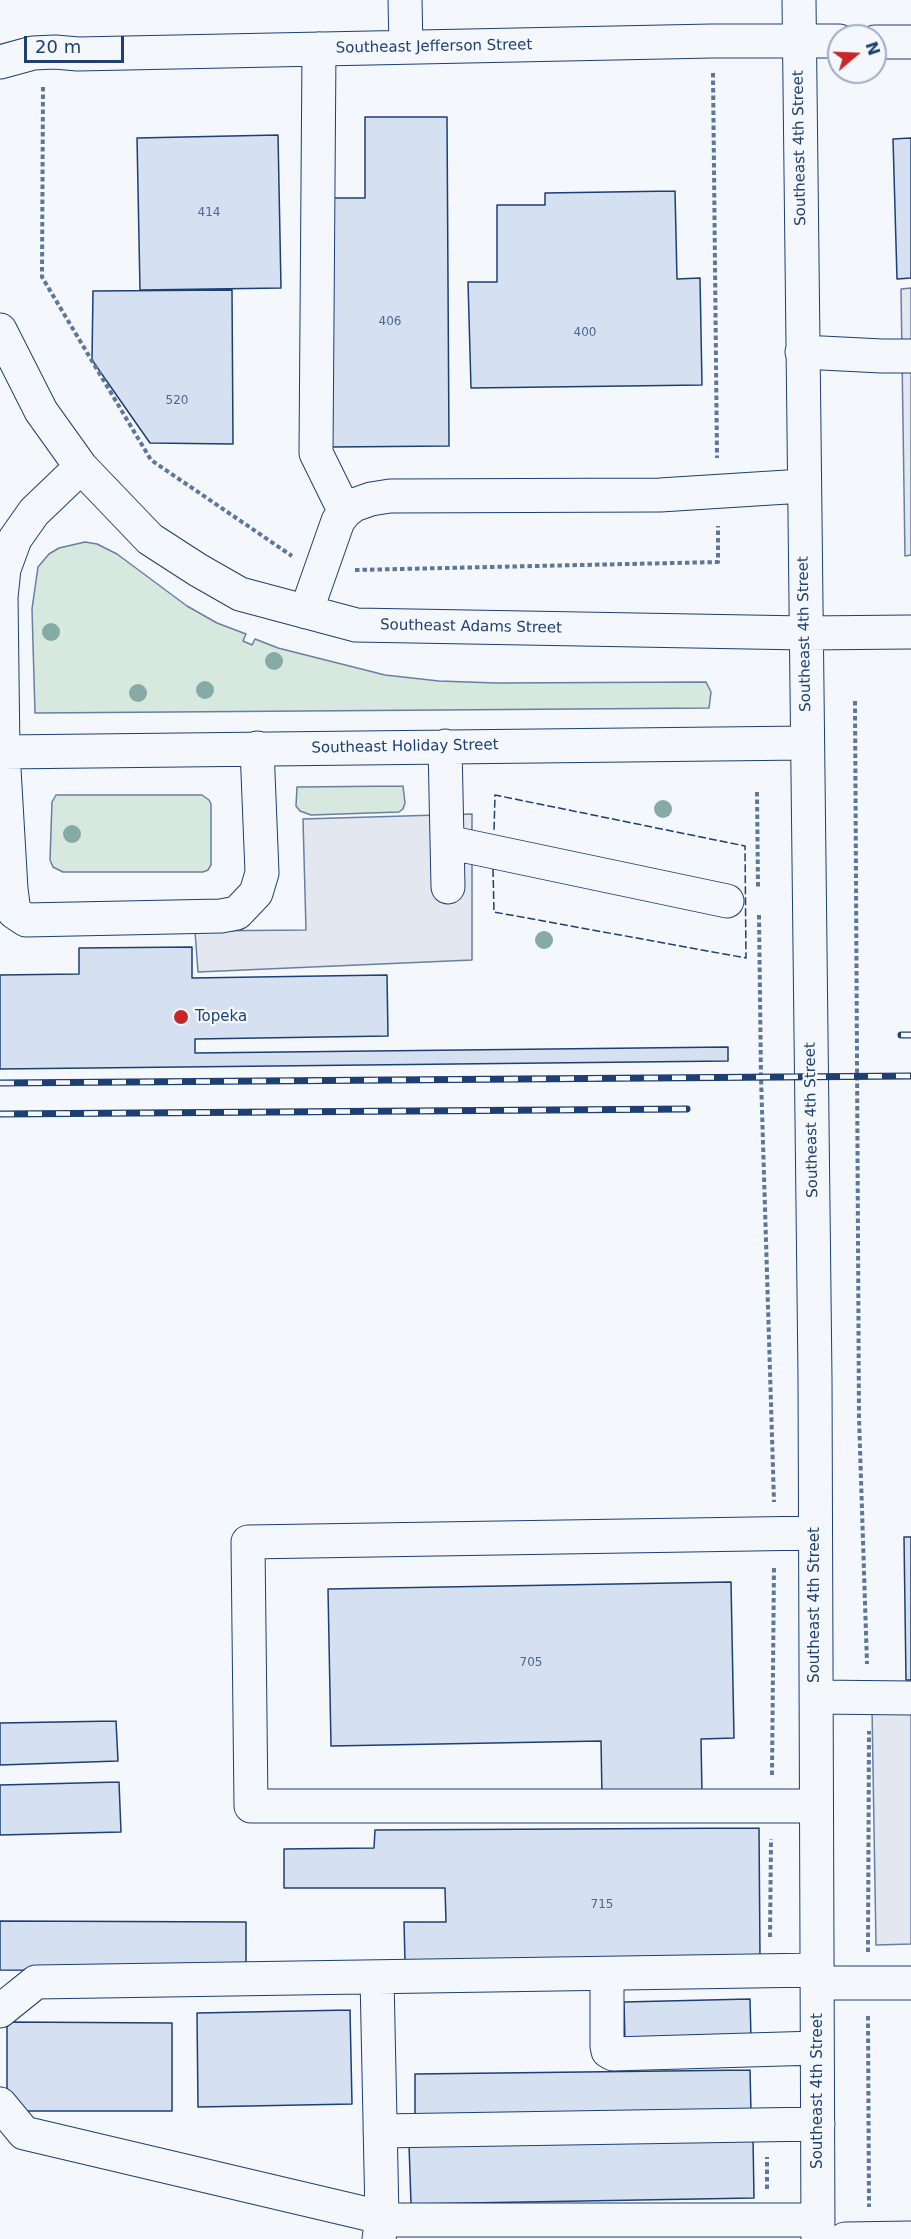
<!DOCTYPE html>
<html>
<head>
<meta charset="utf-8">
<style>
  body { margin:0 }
  #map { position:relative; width:911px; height:2239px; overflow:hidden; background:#f4f7fb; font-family:"DejaVu Sans",sans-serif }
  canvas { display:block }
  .north { position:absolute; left:827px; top:24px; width:60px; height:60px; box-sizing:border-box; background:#f4f7fb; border:2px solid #9eadc5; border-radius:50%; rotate:71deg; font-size:16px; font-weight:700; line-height:24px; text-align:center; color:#1d3f73 }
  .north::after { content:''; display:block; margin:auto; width:21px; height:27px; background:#c62828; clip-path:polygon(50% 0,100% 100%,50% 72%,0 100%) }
  .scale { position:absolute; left:24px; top:36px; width:100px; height:27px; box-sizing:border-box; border:3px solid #1d3f73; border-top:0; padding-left:8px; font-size:18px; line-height:21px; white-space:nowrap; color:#1d3f73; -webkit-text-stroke:4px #f4f7fb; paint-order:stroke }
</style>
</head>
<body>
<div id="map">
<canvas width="911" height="2239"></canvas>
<div class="north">N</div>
<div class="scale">20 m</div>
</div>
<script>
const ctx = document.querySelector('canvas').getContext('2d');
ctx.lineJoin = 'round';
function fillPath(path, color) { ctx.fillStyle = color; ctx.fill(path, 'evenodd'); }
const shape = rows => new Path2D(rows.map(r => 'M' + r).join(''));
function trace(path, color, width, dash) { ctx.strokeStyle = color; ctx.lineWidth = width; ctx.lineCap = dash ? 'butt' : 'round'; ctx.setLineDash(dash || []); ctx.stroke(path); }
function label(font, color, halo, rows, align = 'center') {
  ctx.font = font + ' "DejaVu Sans",sans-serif'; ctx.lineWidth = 4.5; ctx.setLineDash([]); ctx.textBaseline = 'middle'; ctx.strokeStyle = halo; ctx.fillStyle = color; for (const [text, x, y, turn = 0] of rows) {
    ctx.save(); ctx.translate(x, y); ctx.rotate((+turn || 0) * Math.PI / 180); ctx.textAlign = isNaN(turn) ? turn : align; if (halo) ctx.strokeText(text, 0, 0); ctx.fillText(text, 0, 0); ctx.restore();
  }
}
const green = shape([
  [85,542,97,544,117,554,187,606,217,623,246,634,243,641,252,645,255,639,278,648,385,675,439,681,496,683,706,682,711,692,709,708,35,713,32,609,38,567,49,554,59,548,85,542],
  [403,786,405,803,403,809,399,812,311,815,300,811,296,806,297,787,403,786],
  [56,795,202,795,209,800,211,804,211,865,208,870,203,872,63,872,53,867,50,860,52,802,56,795]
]);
fillPath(green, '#d7e8df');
trace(green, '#687fa3', 1.5);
const parking = shape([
  [911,288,911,555,905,556,901,289,911,288],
  [472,814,472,960,198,972,195,931,306,930,303,819,472,814],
  [911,1708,911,1944,876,1945,872,1709,911,1708]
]);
fillPath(parking, '#e3e8f0');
trace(parking, '#687fa3', 1.5);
const building = shape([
  [365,117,447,117,449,446,332,447,331,198,365,198,365,117],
  [278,135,281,288,140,290,137,138,278,135],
  [911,138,911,278,897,279,893,139,911,138],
  [675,191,677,279,700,278,702,385,471,388,468,282,497,282,497,205,545,205,545,193,675,191],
  [232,290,233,444,150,443,92,360,93,291,232,290],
  [192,947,192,978,387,975,388,1036,195,1039,195,1053,728,1047,728,1061,0,1069,0,975,79,974,79,948,192,947],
  [904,1537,911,1537,911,1680,906,1680,904,1537],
  [731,1582,734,1738,701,1739,702,1795,602,1797,601,1741,331,1746,328,1589,731,1582],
  [116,1721,118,1761,0,1765,0,1723,116,1721],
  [119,1782,121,1832,0,1835,0,1785,119,1782],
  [759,1828,760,1959,405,1961,404,1922,446,1922,445,1888,284,1888,284,1849,374,1848,375,1830,759,1828],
  [0,1921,246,1922,246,1971,0,1970,0,1921],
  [750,1999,751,2039,625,2043,624,2002,750,1999],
  [350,2010,352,2104,198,2107,197,2013,350,2010],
  [7,2022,172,2023,172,2111,7,2111,7,2022],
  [750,2070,751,2112,415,2116,415,2074,750,2070],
  [753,2138,754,2198,411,2204,409,2144,753,2138]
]);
fillPath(building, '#d5e0f0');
trace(building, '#1d3f73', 1.5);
const minor = shape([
  [405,0,406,47],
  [799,0,815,1377,818,2239],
  [875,42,911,42],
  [319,49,316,453,345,512],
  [0,62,33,53,55,52,78,54,712,41,839,41],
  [0,330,41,411,81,467,150,539,198,570,240,594,356,625,805,633,911,632],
  [802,352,882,356,911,356],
  [81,467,34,512,15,539,4,569,1,597,3,752,11,889,14,912,26,920,221,916,237,913,256,893,262,873,257,748],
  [306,612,338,521,345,512,354,505,371,499,390,496,660,495,803,486],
  [445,746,448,887],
  [3,752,806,743],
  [447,842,727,901],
  [815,1533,248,1542,251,1806,816,1806],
  [816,1697,911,1698],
  [607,1974,607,2046,608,2051,613,2054,817,2048],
  [377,1977,382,2217,379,2239],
  [817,1983,911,1983],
  [0,2011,36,1982,817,1970],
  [0,2104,24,2133,393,2220,818,2220],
  [380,2131,818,2124],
  [845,2239,911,2238]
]);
trace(minor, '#1d3f73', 35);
trace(shape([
  [713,73,717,458],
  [43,87,42,277,151,460,292,556],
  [355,570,718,562,718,526],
  [855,701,859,1417,867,1664],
  [757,792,758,887],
  [759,915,761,1077,774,1502],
  [772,1775,774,1566],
  [770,1937,771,1839],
  [868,1952,869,1731],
  [868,2016,869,2207],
  [767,2189,767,2157]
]), '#5e769c', 4, [4.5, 3]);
trace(minor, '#f4f7fb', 33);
const rail = shape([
  [901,1035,911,1035],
  [0,1083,911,1076],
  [0,1114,687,1109]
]);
trace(rail, '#1d3f73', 7);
trace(rail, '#f4f7fb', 4.5, [14]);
trace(shape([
  [493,869,494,912,746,958,745,846,495,795,494,831]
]), '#1d3f73', 1.5, [8, 3]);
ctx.fillStyle = '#86aba6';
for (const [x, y] of [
  [51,632],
  [274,661],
  [205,690],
  [138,693],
  [663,809],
  [72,834],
  [544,940]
]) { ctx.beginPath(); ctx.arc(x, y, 9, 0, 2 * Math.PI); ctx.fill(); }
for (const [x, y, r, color] of [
  [181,1017,8,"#c62828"]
]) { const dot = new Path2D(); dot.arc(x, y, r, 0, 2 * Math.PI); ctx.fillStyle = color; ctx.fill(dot); trace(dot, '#f4f7fb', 2); }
label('12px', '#4b6792', null, [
  ["414",209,213],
  ["406",390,322],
  ["400",585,333],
  ["520",177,401],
  ["705",531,1663],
  ["715",602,1905]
]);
label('15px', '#1d3f73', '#f4f7fb', [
  ["Southeast Jefferson Street",434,47,-1],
  ["Southeast 4th Street",800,148,-91],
  ["Southeast Adams Street",471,627,1],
  ["Southeast 4th Street",805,634,-91],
  ["Southeast Holiday Street",405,747,-1],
  ["Southeast 4th Street",812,1120,-91],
  ["Southeast 4th Street",815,1605,-90],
  ["Southeast 4th Street",818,2091,-90]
]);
label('15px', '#1d3f73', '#f4f7fb', [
  ["Topeka",195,1017]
], 'left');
</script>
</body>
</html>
